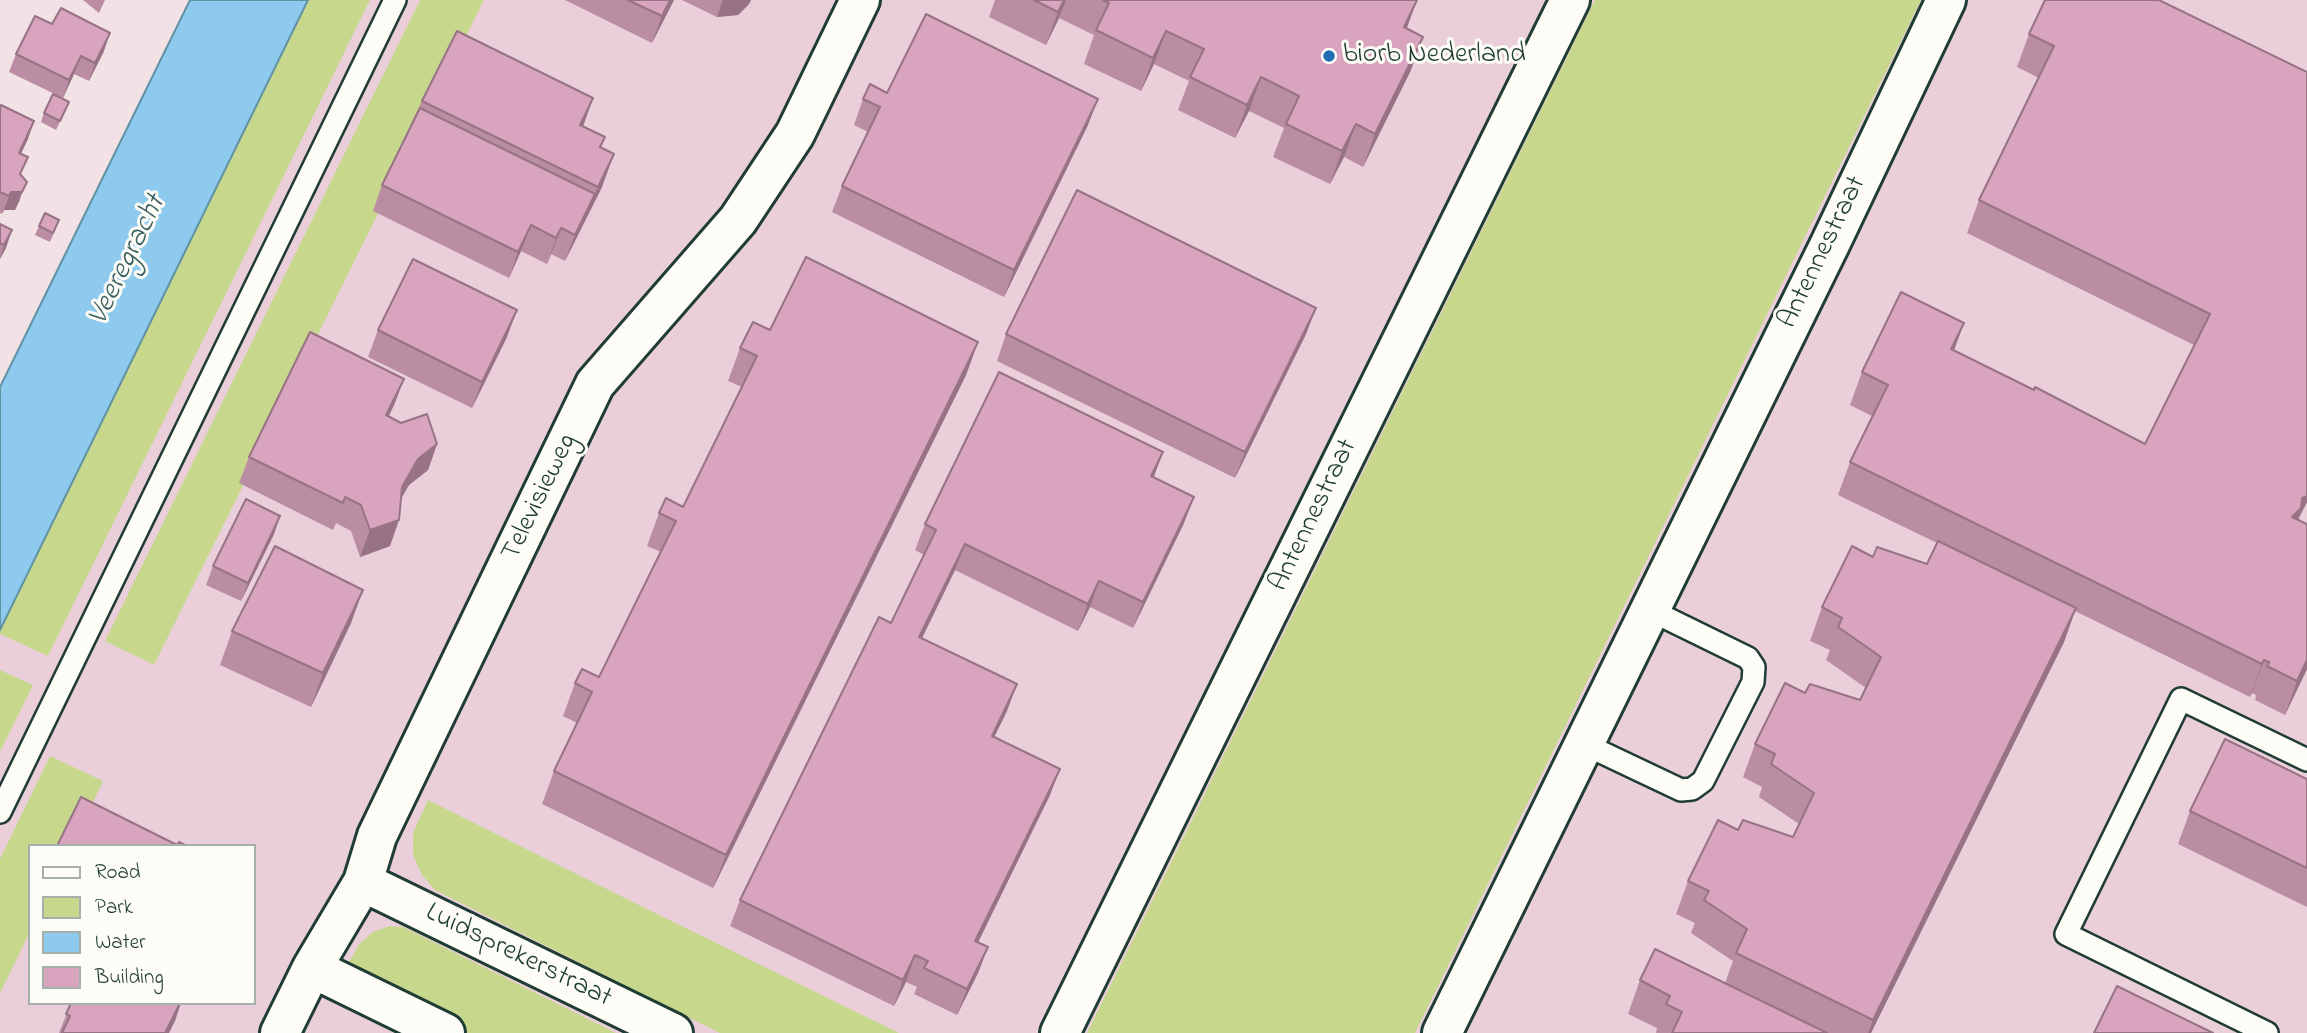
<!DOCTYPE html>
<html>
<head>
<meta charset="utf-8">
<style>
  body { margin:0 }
  #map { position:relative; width:2307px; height:1033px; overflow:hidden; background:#f2e2e6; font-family:"Indie Flower",sans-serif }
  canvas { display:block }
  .legend { position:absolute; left:28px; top:844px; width:228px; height:161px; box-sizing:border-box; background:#fdfcf7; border:2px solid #a4b0a9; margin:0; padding:9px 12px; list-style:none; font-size:21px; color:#1f3d34 }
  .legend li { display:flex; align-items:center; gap:14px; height:35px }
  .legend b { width:35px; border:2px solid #a4b0a9 }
</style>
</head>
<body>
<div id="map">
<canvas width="2307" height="1033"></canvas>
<ul class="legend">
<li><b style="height:9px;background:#fdfcf7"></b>Road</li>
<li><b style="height:19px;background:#c7d88d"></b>Park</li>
<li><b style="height:19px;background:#8dcaee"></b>Water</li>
<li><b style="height:19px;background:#d8a4be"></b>Building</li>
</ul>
</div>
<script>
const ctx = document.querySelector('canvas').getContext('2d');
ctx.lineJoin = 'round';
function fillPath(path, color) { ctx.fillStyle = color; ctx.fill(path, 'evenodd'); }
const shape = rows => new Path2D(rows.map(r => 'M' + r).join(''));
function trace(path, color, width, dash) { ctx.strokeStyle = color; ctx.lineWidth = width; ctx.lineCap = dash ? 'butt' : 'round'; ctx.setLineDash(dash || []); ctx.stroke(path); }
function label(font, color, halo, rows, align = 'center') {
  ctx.font = font + ' "Indie Flower",sans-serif'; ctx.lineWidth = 6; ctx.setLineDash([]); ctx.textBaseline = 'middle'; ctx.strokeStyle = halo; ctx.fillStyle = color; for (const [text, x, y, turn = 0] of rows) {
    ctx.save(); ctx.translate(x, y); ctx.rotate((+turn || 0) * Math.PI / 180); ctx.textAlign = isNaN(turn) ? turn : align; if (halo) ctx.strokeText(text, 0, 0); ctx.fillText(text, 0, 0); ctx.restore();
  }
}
fillPath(shape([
  [293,0,2307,0,2307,1033,0,1033,0,591],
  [30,846,254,846,254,1003,30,1003]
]), '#eacfda');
fillPath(shape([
  [308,0,370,0,48,656,0,634,0,630],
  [420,0,484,0,154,665,105,641],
  [1595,0,1921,0,1415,1033,1087,1033],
  [0,670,33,685,0,752],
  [50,756,103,781,72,846,30,846,30,932,0,993,0,859],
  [428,800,641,906,899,1033,720,1033,435,890,422,875,413,855,413,833],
  [390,926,403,927,616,1033,468,1033,345,970,359,944,373,932]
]), '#c7d88d');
const water = shape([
  [190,0,308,0,0,630,0,387,190,0]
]);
fillPath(water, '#8dcaee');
trace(water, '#6192a4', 2);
const lane = shape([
  [1584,744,1681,790,1692,789,1703,781,1753,682,1754,667,1748,658,1650,610],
  [0,812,395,0],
  [2267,1033,2066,934,2181,699,2307,760]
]);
const street = shape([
  [363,882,673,1033],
  [312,968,445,1033],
  [280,1033,312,968,363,882,377,836,595,384,738,220,795,134,860,0],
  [1060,1033,1570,0]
]);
const secondary = shape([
  [1442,1033,1830,244,1946,0]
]);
trace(lane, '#1f3d34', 26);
trace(street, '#1f3d34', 44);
trace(secondary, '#1f3d34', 44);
trace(lane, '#fdfcf7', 21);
trace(street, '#fdfcf7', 38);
trace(secondary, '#fdfcf7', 38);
fillPath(shape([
  [83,0,105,0,99,13],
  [565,0,674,0,652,43],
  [682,0,751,0,749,4,738,15,717,17],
  [995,0,1417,0,1406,29,1411,70,1363,167,1344,157,1330,184,1273,157,1284,128,1249,111,1235,138,1178,110,1189,81,1154,64,1141,91,1084,64,1094,35,1059,18,1046,45,989,17],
  [2029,34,2307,72,2307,502,2298,520,2307,524,2307,669,2285,715,2255,700,2256,695,2252,693,2250,697,2075,611,2064,642,1871,1033,1656,1033,1657,1028,1628,1014,1640,980,1725,983,1733,961,1691,933,1695,923,1676,914,1688,881,1738,830,1793,837,1799,824,1759,797,1762,787,1743,777,1755,744,1805,693,1860,700,1866,688,1826,660,1830,650,1810,641,1822,607,1873,557,1927,564,1937,543,1838,495,1850,462,1872,416,1850,405,1862,372,1954,351,2145,444,2194,345,1967,233,1979,200,2039,78,2017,67],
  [104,51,89,81,74,74,63,98,9,72,16,54],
  [887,93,1088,125,1004,297,832,212,842,186,868,132,854,125,863,99],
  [593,98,583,126,605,137,601,147,602,187,565,261,551,254,547,264,521,251,509,278,373,211,382,185,422,101],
  [69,102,56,130,41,122,44,113],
  [0,108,28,139,21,154,20,200,15,210,4,210,2,214,0,213],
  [59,220,50,242,35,235,39,226],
  [0,224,6,248,0,259],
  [1316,308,1306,334,1235,478,997,361,1006,334],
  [378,330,507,337,472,408,368,357],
  [770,330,978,342,966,375,713,888,542,804,554,771,577,723,563,716,575,683,599,677,661,552,647,546,659,513,683,507,742,387,728,381,740,348],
  [404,379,394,405,389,416,437,444,428,470,409,485,401,498,390,546,360,557,351,531,336,523,333,530,239,483,249,457],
  [1163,452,1153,478,1184,523,1133,628,1090,607,1078,631,955,570,922,638,1007,711,994,737,1050,795,978,942,988,947,978,973,957,1015,914,994,917,987,906,982,894,1006,730,926,740,900,891,623,924,555,915,550,925,524],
  [280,516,274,534,241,601,206,585,213,566],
  [351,623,311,707,220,665,232,631],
  [2307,779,2307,907,2178,844,2190,811],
  [71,1003,181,1003,169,1033,59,1033]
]), '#ba8da3');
fillPath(shape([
  [670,0,674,0,652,43,662,16],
  [723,0,751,0,749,4,738,15,717,17],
  [1064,0,1066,0,1059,18,1046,45,1058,12],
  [1417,0,1405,33,1404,27],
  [1166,31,1154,64,1141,91,1153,58],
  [110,33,104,51,89,81,95,63],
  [1423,37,1411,70,1363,167,1375,134],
  [81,56,74,74,63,98,69,80],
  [1261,77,1249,111,1235,138,1247,105],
  [593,98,581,132,580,125],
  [1098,99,1088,125,1004,297,1014,270],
  [34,121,28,139,12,171,19,153],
  [1356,124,1344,157,1330,184,1342,151],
  [614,154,602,187,565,261,575,235],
  [27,182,15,210,4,210,2,214,11,192],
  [531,225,521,251,509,278,518,252],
  [561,228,551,254,547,264,556,238],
  [12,230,6,248,0,259,4,245],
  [1316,308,1306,334,1235,478,1245,452],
  [517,310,507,337,472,408,482,382],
  [1964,323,1952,356,1951,349],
  [978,342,966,375,713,888,726,855],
  [404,379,394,405,376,441,386,415],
  [437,444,428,470,409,485,393,513,402,487,418,459],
  [1163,452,1153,479,1151,476],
  [2307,488,2307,502,2299,517,2295,529,2292,517],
  [1194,497,1184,523,1133,628,1143,602],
  [280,516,274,534,241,601,248,583],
  [399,520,390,546,360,557,370,530],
  [965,544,955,570,910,663,919,637],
  [1099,581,1090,607,1078,631,1088,604],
  [363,590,351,623,311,707,323,673],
  [2076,608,2064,642,1871,1033,1868,1033,1873,1020],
  [2264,660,2252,693,2250,697,2262,664],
  [2307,660,2307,669,2285,715,2297,681],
  [1017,684,1007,711,982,762,992,736],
  [1060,769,1050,795,966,967,975,941],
  [988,947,978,973,957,1015,967,989],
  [915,955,906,982,894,1006,903,980],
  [180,1003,181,1003,175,1021,169,1033,165,1033]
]), '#977385');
const building = shape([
  [628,0,670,0,662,16,628,0],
  [1034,0,1064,0,1058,12,1034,0],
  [1103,0,1417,0,1404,27,1423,37,1375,134,1356,124,1342,151,1286,124,1299,96,1261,77,1247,105,1190,77,1204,49,1166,31,1153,58,1096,30,1109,3,1103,0],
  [2045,0,2159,0,2307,72,2307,496,2302,498,2301,508,2292,517,2307,524,2307,660,2297,681,2267,666,2269,662,2264,660,2262,664,1850,462,1888,385,1862,372,1901,292,1964,323,1951,349,2034,390,2035,387,2145,444,2210,314,1979,200,2054,46,2029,34,2045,0],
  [61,8,110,33,95,63,81,56,69,80,16,54,35,16,52,24,61,8],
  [926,14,1098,99,1014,270,842,186,880,107,863,99,870,84,887,93,926,14],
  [457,31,593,98,580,125,605,137,600,147,614,154,598,187,422,101,457,31],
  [53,94,69,102,60,121,44,113,53,94],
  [1,105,34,121,19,153,28,157,20,174,27,182,22,192,11,192,9,196,0,192,0,108,1,105],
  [420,108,595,194,575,235,561,228,556,238,531,225,518,252,382,185,420,108],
  [1077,190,1316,308,1245,452,1006,334,1077,190],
  [45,213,59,220,53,233,39,226,45,213],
  [0,224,12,230,4,245,0,243,0,224],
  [806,257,978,342,726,855,554,771,592,692,575,683,582,669,599,677,676,521,659,513,666,498,683,507,757,356,740,348,753,322,770,330,806,257],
  [413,259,517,310,482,382,378,330,413,259],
  [310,332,404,379,386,415,401,423,427,414,437,444,418,459,402,487,399,520,370,530,361,505,345,497,343,503,249,457,310,332],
  [999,372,1163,452,1151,476,1194,497,1143,602,1099,581,1088,604,965,544,919,637,1017,684,992,736,1060,769,975,941,988,947,967,989,924,968,928,961,915,955,903,980,740,900,879,617,891,623,936,530,925,524,999,372],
  [246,499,280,516,248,583,213,566,246,499],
  [1938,541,2076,608,1873,1020,1736,953,1747,929,1704,900,1709,891,1688,881,1718,820,1738,830,1743,820,1793,837,1814,793,1771,764,1775,754,1755,744,1785,683,1805,693,1810,684,1860,700,1881,657,1838,627,1842,618,1822,607,1852,546,1873,557,1877,547,1927,564,1938,541],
  [275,546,363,590,323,673,232,631,275,546],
  [2225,739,2307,779,2307,868,2190,811,2225,739],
  [81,797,179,846,57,846,81,797],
  [179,842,187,846,179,846,177,845,179,842],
  [1655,949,1827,1033,1672,1033,1682,1012,1666,1004,1670,996,1640,980,1655,949],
  [2117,986,2213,1033,2094,1033,2117,986],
  [71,1003,180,1003,165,1033,62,1033,70,1016,66,1014,71,1003]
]);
fillPath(building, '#d8a4be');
trace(building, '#977385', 2);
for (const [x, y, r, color] of [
  [1329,56,7,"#1f6fb2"]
]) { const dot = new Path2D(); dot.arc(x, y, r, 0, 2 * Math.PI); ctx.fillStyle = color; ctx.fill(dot); trace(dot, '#fdfcf7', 2.5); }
label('28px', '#1f3d34', '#fdfcf7', [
  ["biorb Nederland",1343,56]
], 'left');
label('28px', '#1f3d34', '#fdfcf7', [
  ["Antennestraat",1824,253,-64],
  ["Televisieweg",541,498,-64],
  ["Antennestraat",1315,516,-64],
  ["Luidsprekerstraat",518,957,26]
]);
label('italic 30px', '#3a6062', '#fdfcf7', [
  ["Veeregracht",129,261,-64]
]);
</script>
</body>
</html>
